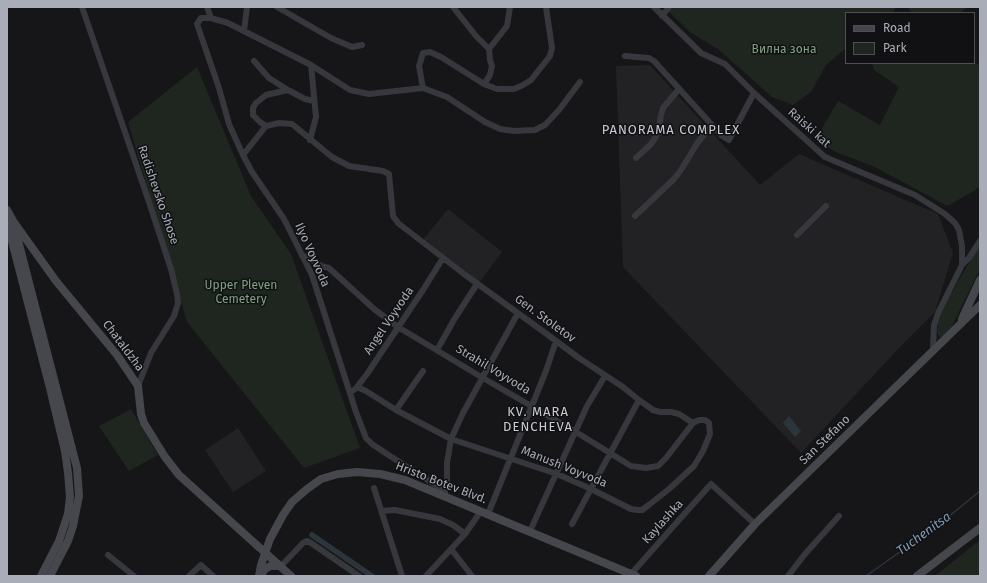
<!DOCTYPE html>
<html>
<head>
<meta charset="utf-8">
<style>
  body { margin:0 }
  #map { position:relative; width:987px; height:583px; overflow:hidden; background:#161618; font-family:"Fira Sans",sans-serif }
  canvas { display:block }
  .frame { position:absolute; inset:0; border:8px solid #a8adb8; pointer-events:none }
  .legend { position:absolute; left:845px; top:12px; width:130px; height:52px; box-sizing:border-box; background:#111113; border:1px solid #4d4f55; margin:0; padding:5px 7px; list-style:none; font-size:12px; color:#a8adb8 }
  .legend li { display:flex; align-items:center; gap:8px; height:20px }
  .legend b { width:20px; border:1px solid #4d4f55 }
</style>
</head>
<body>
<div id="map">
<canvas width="987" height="583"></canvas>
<div class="frame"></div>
<ul class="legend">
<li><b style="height:5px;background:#45474d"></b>Road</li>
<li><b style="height:11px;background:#1e261f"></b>Park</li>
</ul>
</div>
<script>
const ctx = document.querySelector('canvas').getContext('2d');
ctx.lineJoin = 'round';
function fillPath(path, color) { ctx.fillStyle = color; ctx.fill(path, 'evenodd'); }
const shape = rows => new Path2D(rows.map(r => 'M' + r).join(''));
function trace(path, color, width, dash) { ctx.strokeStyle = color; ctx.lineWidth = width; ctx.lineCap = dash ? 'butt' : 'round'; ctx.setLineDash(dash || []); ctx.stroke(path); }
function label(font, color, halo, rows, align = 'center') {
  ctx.font = font + ' "Fira Sans",sans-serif'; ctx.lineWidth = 3; ctx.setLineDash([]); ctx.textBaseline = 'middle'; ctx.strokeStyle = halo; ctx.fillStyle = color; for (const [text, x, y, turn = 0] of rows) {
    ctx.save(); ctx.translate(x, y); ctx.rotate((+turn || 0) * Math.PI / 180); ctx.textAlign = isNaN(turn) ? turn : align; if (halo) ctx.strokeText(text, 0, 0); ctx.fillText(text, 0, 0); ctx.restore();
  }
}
fillPath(shape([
  [650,65,760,185,799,154,938,214,953,253,935,312,902,345,801,453,623,267,616,66],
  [448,209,502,252,479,283,422,241],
  [238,428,266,471,233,492,205,450]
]), '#222225');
fillPath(shape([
  [664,7,896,7,893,13,846,13,846,48,826,65,811,92,793,105,772,97,718,49,691,33],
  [907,7,968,7,960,13,912,13],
  [974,61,980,66,980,186,974,191,947,206,875,167,838,153,815,140,838,101,880,125,899,87,874,70,872,63,974,63],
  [197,67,251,196,291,254,360,448,304,468,187,322,128,122],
  [980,246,980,269,951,328,942,337,939,337,937,332,938,321,944,306,967,266],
  [131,409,158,455,129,471,99,426],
  [980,540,980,576,936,576,936,575]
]), '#1e261f');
fillPath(shape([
  [789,416,801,431,795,437,783,423]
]), '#2c353c');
trace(shape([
  [866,576,942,522,980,491]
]), '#2c353c', 1.5);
trace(shape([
  [312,535,372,576]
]), '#2c353c', 5.5);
trace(shape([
  [82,7,148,199,171,269,177,294,178,303,174,316,151,353,138,386],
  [207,7,211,18,201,18,197,24,219,88,229,124,243,155,252,172,284,219,312,275,356,412,366,438,372,444,390,456,445,491,445,495],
  [277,7,331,38,352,47,362,45],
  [654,7,701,53,725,64,754,93,825,157,915,195,945,214,955,223,959,230,962,246,962,265],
  [662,16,669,7],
  [211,18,228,23,311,65,350,90,369,94,423,88,447,97,485,122,500,129,514,131,535,130,545,125,559,110,580,82],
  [244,31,247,7],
  [489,49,507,26,510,7],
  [625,56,649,58,654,61,712,125,722,136,729,140,754,93],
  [254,61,269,78,288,90,305,99,314,101],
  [484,84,497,89,514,89,523,85,531,80,550,56,552,48,546,7],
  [423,88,419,66,423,53,430,52,441,57,484,84,490,75,492,66,490,60,489,49,476,36,453,7],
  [266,126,260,122,253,115,253,108,256,103,266,95,288,90],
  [310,140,316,117,311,65],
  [243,155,266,126,279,123,292,124,332,157,349,166,383,171,389,174,393,216,398,223,464,274,544,332,579,358,623,387,639,400,653,410,660,412,671,412,679,414,693,423],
  [636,158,651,144,655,138,659,130,661,115,663,108,679,89],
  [635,216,674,179,681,170,698,142,712,125],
  [797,235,826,206],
  [302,255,314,261,321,266,329,268,374,309,398,327,483,378,576,432,631,466,646,468,658,466,666,458,693,423,699,420,705,420,709,423,710,434,703,451,694,466,669,489,650,504,642,510,638,510,631,509,591,489,557,474,451,439,396,410,366,391,357,387],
  [437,350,455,318,477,284],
  [933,350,934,325,939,311,962,265,969,258,980,241],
  [354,390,357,387,367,374,423,290,443,258],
  [396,410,423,371],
  [374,488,402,576],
  [445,491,447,482,447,463,451,439,463,413,518,313],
  [382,511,395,510,440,519,453,525,465,534],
  [488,514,546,371,556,341],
  [572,524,639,400],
  [530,531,587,406,605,376],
  [451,549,472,576],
  [108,555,134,576],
  [281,566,303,543,307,541,311,543,359,576],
  [631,574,711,484,755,524],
  [189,576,201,565,213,576],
  [426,576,465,534,481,511],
  [788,576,805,554,839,516]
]), '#37383d', 6);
trace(shape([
  [7,210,13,221,77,468,79,496,73,526,68,541,50,576],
  [7,220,13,221,56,281,117,355,138,386,141,414,144,423,165,457,179,475,291,576],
  [7,222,50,388,65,451,68,473,70,497,68,514,59,541,41,576],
  [962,319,980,280],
  [259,576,261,565,270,539,283,515,292,502,307,489,321,479,338,474,357,472,380,474,405,480,636,576],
  [261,576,264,570,270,566,281,566],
  [709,576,755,524,980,305],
  [917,576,980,528]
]), '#45474d', 8);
label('12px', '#7fa381', '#111113', [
  ["Вилна зона",784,50],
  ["Upper Pleven",241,286],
  ["Cemetery",241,300]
]);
label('12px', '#a8adb8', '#111113', [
  ["Raiski kat",809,128,42],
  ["Radishevsko Shose",158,195,71],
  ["Ilyo Voyvoda",312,255,66],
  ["Gen. Stoletov",545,319,36],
  ["Angel Voyvoda",389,321,-56],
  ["Chataldzha",123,346,53],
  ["Strahil Voyvoda",493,370,31],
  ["San Stefano",825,440,-44],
  ["Manush Voyvoda",564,467,22],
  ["Hristo Botev Blvd.",441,483,21],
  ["Kaylashka",663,522,-48]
]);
ctx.letterSpacing = '1px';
label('13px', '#c9ccd4', '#111113', [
  ["PANORAMA COMPLEX",671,130],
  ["KV. MARA",538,412],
  ["DENCHEVA",538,427]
]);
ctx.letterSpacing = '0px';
label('italic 13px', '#7f9bb3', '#111113', [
  ["Tuchenitsa",924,534,-36]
]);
</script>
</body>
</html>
